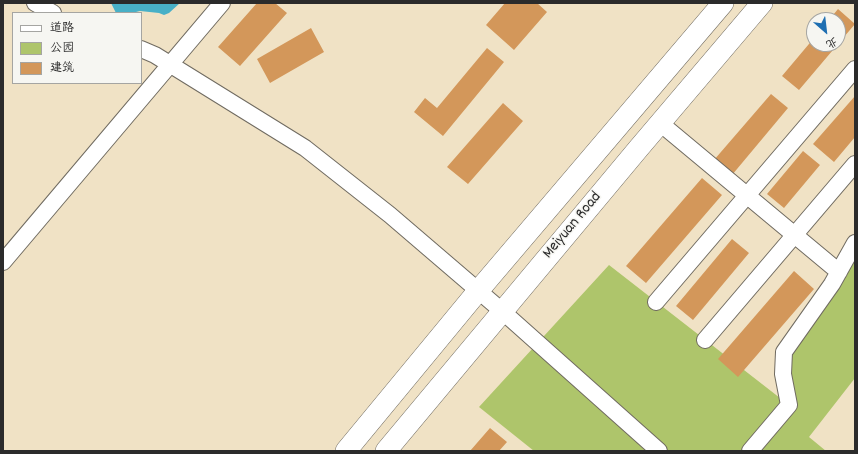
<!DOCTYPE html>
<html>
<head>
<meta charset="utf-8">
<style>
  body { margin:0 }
  #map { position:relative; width:858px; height:454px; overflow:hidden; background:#f0e2c5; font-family:Dekko,"LXGW WenKai TC",sans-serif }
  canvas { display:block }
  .frame { position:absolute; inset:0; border:4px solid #2b2b2b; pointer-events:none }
  .legend { position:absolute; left:12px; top:12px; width:130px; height:72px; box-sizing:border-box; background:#f6f6f2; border:1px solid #a5a5a2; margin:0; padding:5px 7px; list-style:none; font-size:12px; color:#2b2b2b }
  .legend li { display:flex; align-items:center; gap:8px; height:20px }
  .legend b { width:20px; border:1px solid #a5a5a2 }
  .north { position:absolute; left:806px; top:12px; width:40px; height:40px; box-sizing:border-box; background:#f6f6f2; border:1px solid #a5a5a2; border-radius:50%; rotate:152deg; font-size:11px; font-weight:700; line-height:16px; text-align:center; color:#2b2b2b }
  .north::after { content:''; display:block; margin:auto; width:14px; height:18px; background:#1f6fb2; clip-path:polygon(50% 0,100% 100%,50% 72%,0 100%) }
</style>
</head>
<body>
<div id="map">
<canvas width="858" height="454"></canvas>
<div class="frame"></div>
<ul class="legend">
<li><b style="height:5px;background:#fff"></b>道路</li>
<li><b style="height:11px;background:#aec56b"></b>公园</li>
<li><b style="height:11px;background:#d3975a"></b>建筑</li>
</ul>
<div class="north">北</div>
</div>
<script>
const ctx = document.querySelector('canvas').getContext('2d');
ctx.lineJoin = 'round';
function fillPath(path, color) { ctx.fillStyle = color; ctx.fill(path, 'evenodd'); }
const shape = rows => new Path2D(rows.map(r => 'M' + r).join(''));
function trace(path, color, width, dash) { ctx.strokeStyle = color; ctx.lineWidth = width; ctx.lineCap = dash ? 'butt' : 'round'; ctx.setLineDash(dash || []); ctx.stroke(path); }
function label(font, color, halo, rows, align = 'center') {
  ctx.font = font + ' Dekko,sans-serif'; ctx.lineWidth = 3; ctx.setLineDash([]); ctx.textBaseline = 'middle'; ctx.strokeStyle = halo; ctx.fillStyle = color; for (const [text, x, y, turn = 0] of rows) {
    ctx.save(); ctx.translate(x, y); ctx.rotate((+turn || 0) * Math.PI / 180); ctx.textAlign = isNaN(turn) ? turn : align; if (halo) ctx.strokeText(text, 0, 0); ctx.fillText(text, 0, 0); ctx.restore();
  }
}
fillPath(shape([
  [855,243,855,378,809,437,826,451,534,451,479,407,609,265,789,405,784,352]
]), '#aec56b');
fillPath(shape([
  [111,3,180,3,169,13,164,15,159,13,140,11,132,13,116,13]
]), '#48b0c7');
fillPath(shape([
  [257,3,275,3,287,13,240,66,218,47],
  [505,3,537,3,547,12,514,50,486,25],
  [838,9,855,24,838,44,838,20,829,20],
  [311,28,324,52,270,83,257,59],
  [814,38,814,44,838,44,799,90,782,76],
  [487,48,504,62,443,136,414,112,425,98,437,108],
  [771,94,788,108,732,175,714,160],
  [855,96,855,137,834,162,813,144],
  [503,103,523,121,468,184,447,167],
  [803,151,820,165,784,208,767,194],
  [702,178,722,195,646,283,626,266],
  [732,239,749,253,693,320,676,306],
  [794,271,814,289,738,377,718,359],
  [490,428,507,442,499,451,470,451]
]), '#d3975a');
const minor = shape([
  [35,3,53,13],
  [141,49,155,55,305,148,390,215,502,311,659,451],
  [660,123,839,272],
  [3,262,222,3],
  [656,302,855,69],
  [705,340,855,164],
  [750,451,789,405,783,374,784,352,832,284,855,243]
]);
const major = shape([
  [346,451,478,291,723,3],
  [386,451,638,149,762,3]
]);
trace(minor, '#706b61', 18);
trace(major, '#706b61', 22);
trace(minor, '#fff', 16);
trace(major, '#fff', 21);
label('16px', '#2b2b2b', '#f6f6f2', [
  ["Meiyuan Road",573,226,-50]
]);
</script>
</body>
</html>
